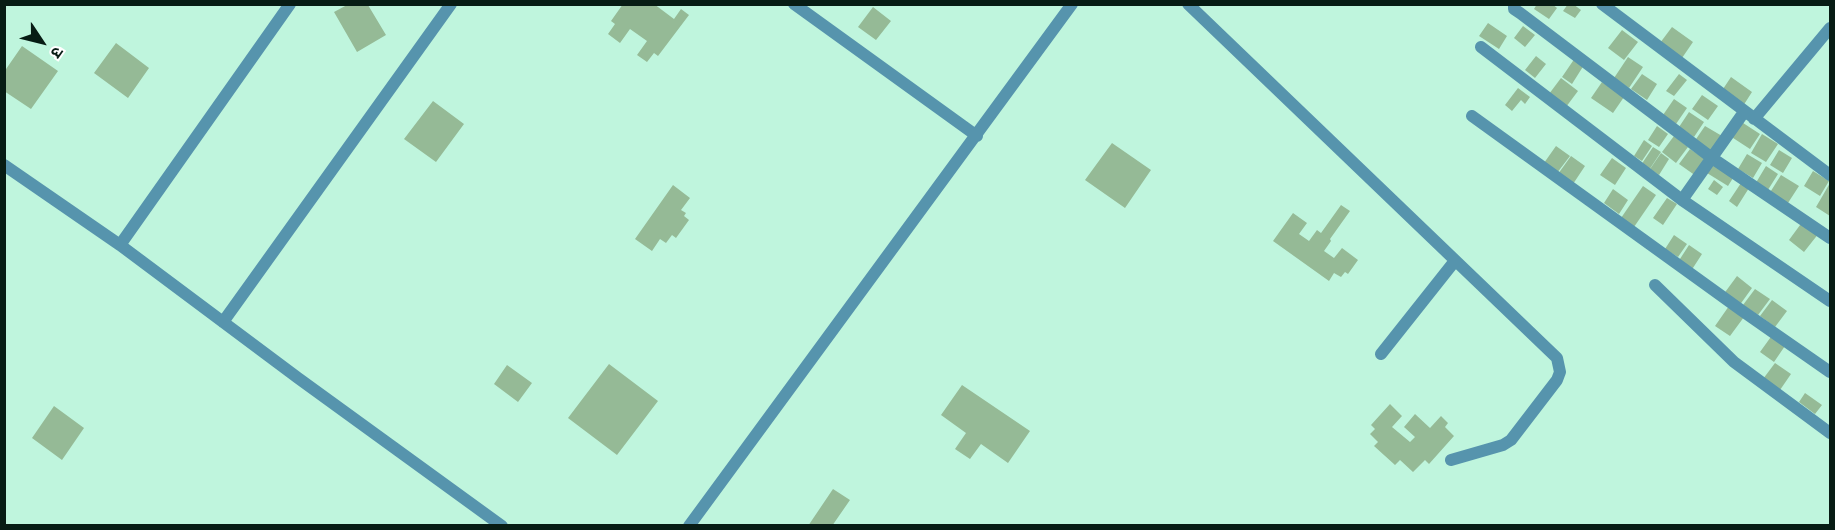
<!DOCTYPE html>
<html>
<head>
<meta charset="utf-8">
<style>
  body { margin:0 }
  #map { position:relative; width:1835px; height:530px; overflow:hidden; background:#bff5dd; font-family:"Fira Sans","Noto Sans Devanagari",sans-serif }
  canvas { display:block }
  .frame { position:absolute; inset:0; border:6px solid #071c14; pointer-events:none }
  .north { position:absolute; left:12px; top:12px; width:60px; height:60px; -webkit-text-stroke:4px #fff; paint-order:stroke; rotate:125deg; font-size:16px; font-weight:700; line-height:24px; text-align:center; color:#071c14 }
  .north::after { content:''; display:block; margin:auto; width:21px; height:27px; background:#071c14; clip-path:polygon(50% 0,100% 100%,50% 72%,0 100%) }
</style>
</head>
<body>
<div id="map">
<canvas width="1835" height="530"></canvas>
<div class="frame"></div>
<div class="north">उ</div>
</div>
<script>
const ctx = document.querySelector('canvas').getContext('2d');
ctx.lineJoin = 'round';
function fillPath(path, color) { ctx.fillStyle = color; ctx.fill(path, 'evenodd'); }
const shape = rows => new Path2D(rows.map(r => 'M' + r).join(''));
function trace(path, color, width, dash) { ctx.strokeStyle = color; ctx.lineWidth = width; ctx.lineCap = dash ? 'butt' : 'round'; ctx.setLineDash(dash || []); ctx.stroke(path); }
fillPath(shape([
  [623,4,654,4,674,19,681,9,689,15,658,56,654,53,647,62,637,55,647,41,630,29,620,43,608,34,615,24,611,21],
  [1537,4,1552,4,1557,8,1549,19,1534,9],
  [1568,4,1573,4,1581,10,1575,18,1563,11],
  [347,5,368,5,386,35,357,52,334,12],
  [873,7,891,21,876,40,858,27],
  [1488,23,1507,36,1499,49,1479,36],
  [1523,26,1535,35,1525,47,1514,38],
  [1672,27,1693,42,1682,58,1660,43],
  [1622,30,1638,42,1624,60,1608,48],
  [116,43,149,68,128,98,94,73],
  [22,46,58,71,31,109,4,91,4,72],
  [1536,56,1546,64,1535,78,1525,70],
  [1628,57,1643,67,1629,88,1614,78],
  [1575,58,1584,65,1572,84,1562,77],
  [1642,74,1657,84,1647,100,1631,89],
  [1679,74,1687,80,1674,96,1666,91],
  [1731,77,1752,92,1743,106,1721,92],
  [1561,78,1578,91,1566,107,1549,94],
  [1602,82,1624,97,1613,113,1591,98],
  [1518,88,1530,97,1525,104,1521,100,1512,111,1505,105],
  [1702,95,1718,106,1708,120,1692,109],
  [1674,99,1687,108,1676,124,1663,115],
  [433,101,464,124,436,162,404,139],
  [1689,112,1704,122,1694,137,1679,127],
  [1740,121,1760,134,1750,149,1730,136],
  [1657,126,1668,134,1659,147,1648,140],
  [1705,126,1722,136,1712,153,1694,142],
  [1762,134,1778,144,1766,162,1751,153],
  [1674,136,1688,147,1676,163,1662,152],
  [1644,140,1652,146,1642,161,1634,156],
  [1112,143,1151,170,1125,208,1085,180],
  [1556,146,1570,156,1557,173,1544,163],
  [1653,147,1661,152,1649,170,1641,165],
  [1690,149,1707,160,1696,176,1679,164],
  [1779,150,1792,158,1783,173,1770,165],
  [1661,153,1669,159,1659,175,1650,169],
  [1747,154,1762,163,1753,178,1738,169],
  [1571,156,1585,166,1573,184,1558,174],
  [1612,158,1626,168,1615,185,1600,175],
  [1713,165,1733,178,1728,186,1707,173],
  [1766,166,1778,174,1766,193,1754,186],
  [1813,171,1829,181,1820,196,1804,186],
  [1781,175,1799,186,1786,206,1769,194],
  [1714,180,1723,187,1717,195,1708,189],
  [1741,183,1749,188,1737,207,1729,201],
  [1830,183,1830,216,1816,207],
  [673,185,690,198,681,210,686,213,684,216,689,220,676,238,672,235,666,243,660,239,652,251,635,239],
  [1643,186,1656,195,1634,227,1621,218],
  [1613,189,1628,200,1619,214,1604,203],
  [1667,198,1677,204,1663,225,1653,218],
  [1341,205,1350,211,1330,239,1331,241,1324,251,1334,258,1342,248,1358,260,1348,274,1345,272,1341,277,1334,273,1329,281,1273,241,1293,213,1307,223,1299,234,1309,241,1317,230,1321,233],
  [1803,221,1819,233,1804,252,1789,240],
  [1674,235,1687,244,1678,257,1665,249],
  [1689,245,1702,254,1691,271,1678,262],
  [1737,276,1752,288,1739,306,1723,295],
  [1755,289,1770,299,1758,315,1743,305],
  [1772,300,1787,311,1775,327,1760,316],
  [1729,306,1744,317,1730,336,1715,326],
  [1773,334,1787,343,1774,362,1760,352],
  [1775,363,1791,374,1780,390,1763,379],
  [609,364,658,401,617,455,568,418],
  [507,365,532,383,518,402,494,384],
  [962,385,1030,431,1008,463,981,444,970,459,955,449,966,433,941,415],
  [1805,393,1822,405,1815,414,1799,402],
  [1390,404,1402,416,1392,427,1410,442,1415,437,1404,427,1415,414,1430,428,1441,416,1448,423,1445,427,1454,436,1429,464,1425,460,1413,472,1400,460,1395,465,1374,446,1378,442,1370,434,1375,429,1371,425],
  [54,406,84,428,62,460,32,438],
  [833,489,850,500,832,526,808,526]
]), '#95ba96');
trace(shape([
  [794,4,977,136],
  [1188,4,1557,358,1560,372,1557,380,1511,440,1503,445,1451,460],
  [1514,4,1514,9,1520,13,1712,158,1830,238],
  [1602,4,1830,175],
  [1481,47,1682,200,1830,301],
  [1472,116,1741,310,1830,372],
  [1754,119,1830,28],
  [4,165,120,245,298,378,502,526],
  [1682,200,1744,112],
  [120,245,290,4],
  [1655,285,1734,362,1830,433],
  [223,322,451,4],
  [1381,354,1454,262],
  [689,526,1072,4]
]), '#5694ad', 12);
</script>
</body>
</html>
